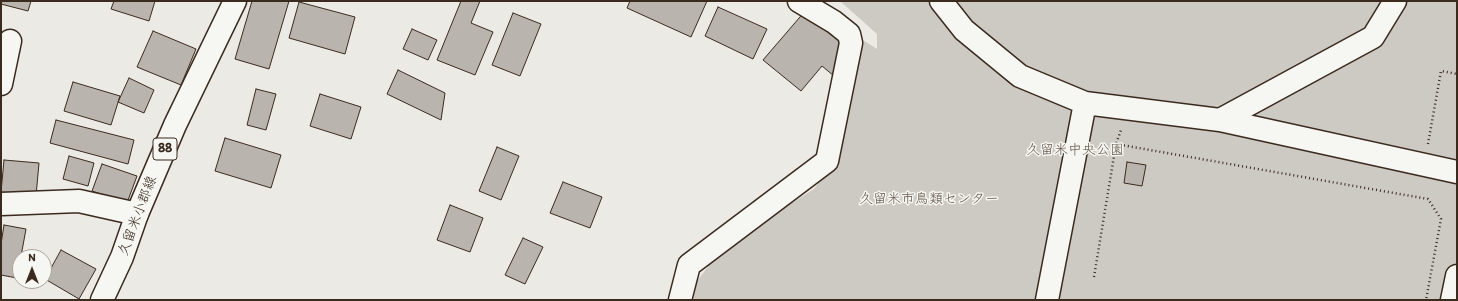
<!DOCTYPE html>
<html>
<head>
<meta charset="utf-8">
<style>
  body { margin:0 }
  #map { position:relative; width:1458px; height:301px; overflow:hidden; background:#ebeae5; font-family:Itim,sans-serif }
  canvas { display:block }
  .frame { position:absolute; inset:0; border:2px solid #3b2a1e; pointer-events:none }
  .north { position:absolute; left:12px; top:249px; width:40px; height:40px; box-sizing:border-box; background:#f6f6f2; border:1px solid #aba49d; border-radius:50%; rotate:0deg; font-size:11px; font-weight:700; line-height:16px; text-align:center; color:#3b2a1e }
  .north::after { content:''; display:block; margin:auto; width:14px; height:18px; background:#3b2a1e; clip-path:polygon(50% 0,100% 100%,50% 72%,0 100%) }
</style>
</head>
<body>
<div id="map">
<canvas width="1458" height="301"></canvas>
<div class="frame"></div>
<div class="north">N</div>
</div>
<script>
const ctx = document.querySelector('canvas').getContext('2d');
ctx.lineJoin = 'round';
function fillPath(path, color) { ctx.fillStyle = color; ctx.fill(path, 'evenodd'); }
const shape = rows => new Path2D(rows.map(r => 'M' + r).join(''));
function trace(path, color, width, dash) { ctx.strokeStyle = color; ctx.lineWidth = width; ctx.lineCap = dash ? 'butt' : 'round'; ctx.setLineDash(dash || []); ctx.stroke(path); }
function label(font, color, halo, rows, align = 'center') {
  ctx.font = font + ' Itim,"Klee One",sans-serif'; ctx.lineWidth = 3; ctx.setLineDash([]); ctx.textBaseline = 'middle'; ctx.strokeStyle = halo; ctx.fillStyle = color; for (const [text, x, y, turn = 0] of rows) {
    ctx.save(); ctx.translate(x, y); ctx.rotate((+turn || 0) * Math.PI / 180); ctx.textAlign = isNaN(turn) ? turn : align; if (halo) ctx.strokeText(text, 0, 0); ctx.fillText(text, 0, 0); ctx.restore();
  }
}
fillPath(shape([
  [840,1,1457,1,1457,300,693,300,697,281,724,246,814,189,835,161,861,39,877,49,877,34]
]), '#cdcac4');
const building = shape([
  [1,1,31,1,28,11,1,4,1,1],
  [114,1,155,1,149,21,111,9,114,1],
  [252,1,289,1,269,69,235,59,252,1],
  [461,1,480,1,471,23,493,32,475,75,437,60,461,1],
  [630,1,707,1,691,37,627,8,630,1],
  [299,2,355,17,345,54,289,38,299,2],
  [718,7,767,29,753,59,705,36,718,7],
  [806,10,842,41,834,76,822,66,801,91,763,60,806,10],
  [513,13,541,24,520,76,492,65,513,13],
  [412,29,437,40,428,60,403,49,412,29],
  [153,31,196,49,181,85,137,67,153,31],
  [398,70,445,93,441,120,387,94,398,70],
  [129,78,154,90,144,113,118,102,129,78],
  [73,82,120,96,111,125,64,111,73,82],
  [256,89,276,94,266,130,247,125,256,89],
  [320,94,361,107,351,139,310,126,320,94],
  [56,120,134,140,128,164,50,143,56,120],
  [225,138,281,155,271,188,215,171,225,138],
  [497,147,519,156,501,200,479,191,497,147],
  [69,156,94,163,88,186,63,179,69,156],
  [4,160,39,163,36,196,1,192,4,160],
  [1127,162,1146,165,1142,186,1124,183,1127,162],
  [102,164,137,176,127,203,92,191,102,164],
  [563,182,602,197,590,228,550,213,563,182],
  [450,205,483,218,470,252,437,240,450,205],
  [4,225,26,229,17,278,1,275,1,244,4,225],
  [523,238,543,247,525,284,505,275,523,238],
  [61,250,96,269,79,299,45,279,61,250]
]);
fillPath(building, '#bab4ae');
trace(building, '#3b2a1e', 1);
const minor = shape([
  [941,1,964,30,1020,76,1085,103,1220,120,1457,172],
  [1,84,10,41],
  [1220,120,1373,37,1395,1],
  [1,204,79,201,137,214],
  [680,300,689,265,827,161,851,43,849,34,834,22,799,1],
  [1047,300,1085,103],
  [1452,300,1457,276]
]);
const major = shape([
  [102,300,122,257,137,214,175,125,235,1]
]);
trace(minor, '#3b2a1e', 25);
trace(major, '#3b2a1e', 25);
trace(shape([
  [1116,144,1428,199,1441,219,1426,300],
  [1428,144,1441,71,1457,74],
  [1094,277,1116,144,1121,130]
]), '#3b2a1e', 2.5, [1, 3]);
trace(minor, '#f6f6f2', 22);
trace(major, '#f6f6f2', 22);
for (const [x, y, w] of [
  [165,149,24]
]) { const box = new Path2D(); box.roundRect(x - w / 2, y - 11, w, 22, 3); ctx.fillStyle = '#f6f6f2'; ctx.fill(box); trace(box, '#3b2a1e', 1); }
label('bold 13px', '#3b2a1e', null, [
  ["88",165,149]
]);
label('14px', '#605248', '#f6f6f2', [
  ["久留米中央公園",1075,150],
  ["久留米市鳥類センター",929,199]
]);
label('14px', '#3b2a1e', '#f6f6f2', [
  ["久留米小郡線",138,216,-69]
]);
</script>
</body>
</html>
